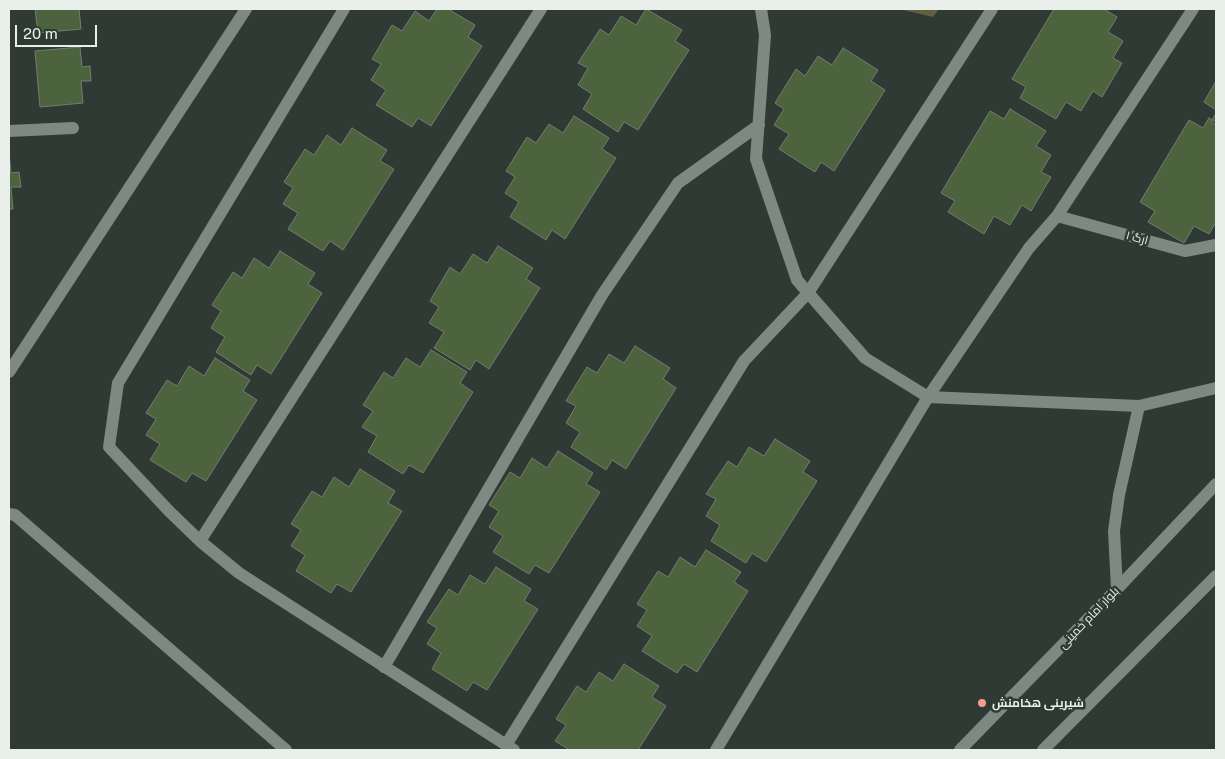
<!DOCTYPE html>
<html>
<head>
<meta charset="utf-8">
<style>
  body { margin:0 }
  #map { position:relative; width:1225px; height:759px; overflow:hidden; background:#2f3a34; font-family:"Public Sans",sans-serif }
  canvas { display:block }
  .frame { position:absolute; inset:0; border:10px solid #e9f0ec; pointer-events:none }
  .scale { position:absolute; left:15px; top:25px; width:82px; height:22px; box-sizing:border-box; border:2px solid #e9f0ec; border-top:0; padding-left:6px; font-size:15px; line-height:18px; white-space:nowrap; color:#e9f0ec; -webkit-text-stroke:4px #2f3a34; paint-order:stroke }
</style>
</head>
<body>
<div id="map">
<canvas width="1225" height="759"></canvas>
<div class="frame"></div>
<div class="scale">20 m</div>
</div>
<script>
const ctx = document.querySelector('canvas').getContext('2d');
ctx.lineJoin = 'round';
function fillPath(path, color) { ctx.fillStyle = color; ctx.fill(path, 'evenodd'); }
const shape = rows => new Path2D(rows.map(r => 'M' + r).join(''));
function trace(path, color, width, dash) { ctx.strokeStyle = color; ctx.lineWidth = width; ctx.lineCap = dash ? 'butt' : 'round'; ctx.setLineDash(dash || []); ctx.stroke(path); }
function label(font, color, halo, rows, align = 'center') {
  ctx.font = font + ' "Public Sans",Cairo,sans-serif'; ctx.lineWidth = 5; ctx.setLineDash([]); ctx.textBaseline = 'middle'; ctx.strokeStyle = halo; ctx.fillStyle = color; for (const [text, x, y, turn = 0] of rows) {
    ctx.save(); ctx.translate(x, y); ctx.rotate((+turn || 0) * Math.PI / 180); ctx.textAlign = isNaN(turn) ? turn : align; if (halo) ctx.strokeText(text, 0, 0); ctx.fillText(text, 0, 0); ctx.restore();
  }
}
fillPath(shape([
  [899,9,939,9,933,17]
]), '#60603f');
const building = shape([
  [35,9,79,9,81,29,38,33,35,9],
  [437,9,448,9,475,25,468,37,482,46,431,126,418,118,412,127,376,105,386,90,371,80,381,64,372,59,392,25,402,31,415,11,429,21,437,9],
  [646,9,682,30,675,41,689,50,638,130,624,122,618,132,583,109,592,94,578,85,588,68,578,63,600,29,609,35,621,16,636,25,646,9],
  [1054,9,1104,9,1117,17,1108,32,1123,41,1113,58,1122,63,1102,97,1093,91,1081,111,1066,102,1056,119,1020,98,1026,87,1012,79,1054,9],
  [80,47,82,67,90,66,91,81,81,81,83,103,40,107,35,51,80,47],
  [843,48,878,70,871,81,885,90,834,171,821,162,815,172,779,149,789,134,774,125,784,109,775,103,796,69,805,76,818,56,832,65,843,48],
  [1216,81,1216,110,1204,102,1216,81],
  [1010,109,1046,131,1036,146,1051,155,1041,172,1051,177,1031,211,1022,205,1010,225,994,216,984,234,948,212,955,201,941,193,990,111,1004,119,1010,109],
  [1216,113,1216,125,1211,122,1216,113],
  [574,116,609,138,602,149,616,158,565,239,552,230,546,240,510,217,519,202,505,193,515,177,506,171,527,137,536,143,549,124,563,133,574,116],
  [1209,118,1216,123,1216,222,1209,234,1194,226,1184,243,1148,222,1155,211,1140,202,1189,120,1203,128,1209,118],
  [352,128,387,150,380,161,394,169,343,250,330,241,323,251,288,229,298,213,283,204,293,188,284,182,305,149,314,155,327,135,341,145,352,128],
  [9,152,11,173,19,172,21,187,11,187,13,209,9,209,9,152],
  [498,246,533,268,526,279,540,288,489,369,476,360,470,370,434,348,444,332,429,323,439,307,430,301,450,267,460,274,473,254,487,263,498,246],
  [280,251,315,273,308,284,322,293,271,374,257,365,251,375,216,352,225,337,211,328,221,311,212,305,233,272,242,278,254,258,269,268,280,251],
  [635,346,670,368,663,379,676,388,626,469,612,460,606,470,571,447,580,432,566,423,576,406,566,401,587,367,597,373,609,354,624,363,635,346],
  [431,350,467,372,460,383,473,392,423,473,409,465,403,474,368,452,377,436,362,427,373,411,363,405,384,372,393,378,406,358,420,367,431,350],
  [215,358,250,380,243,391,257,400,206,481,192,473,186,482,150,460,160,444,146,435,156,419,146,413,167,380,177,386,189,366,204,376,215,358],
  [775,439,810,461,803,472,817,481,766,562,752,553,746,563,711,541,720,525,706,516,716,499,706,494,728,461,737,467,749,447,764,456,775,439],
  [558,451,593,473,586,484,600,492,549,573,535,565,529,574,493,552,503,536,489,527,499,511,489,505,510,472,520,478,532,458,547,468,558,451],
  [360,469,395,491,388,503,402,511,351,592,337,584,331,593,296,571,305,555,291,546,301,530,291,524,312,491,322,497,334,477,349,487,360,469],
  [706,550,741,572,734,582,748,591,697,672,684,664,677,673,642,651,652,636,637,626,647,610,637,604,658,571,668,577,680,557,695,567,706,550],
  [496,567,531,589,524,601,538,609,487,690,473,682,467,691,432,669,441,653,427,644,437,628,427,622,449,589,458,595,470,575,485,584,496,567],
  [624,664,659,686,652,697,666,706,638,750,570,750,555,741,566,725,556,719,577,686,586,692,599,672,613,681,624,664]
]);
fillPath(building, '#4c633e');
trace(building, '#757c72', 1);
trace(shape([
  [344,9,118,383,109,447,169,511,200,541,239,573,514,750],
  [761,9,765,35,756,159,797,280,865,358,928,397,1139,406,1216,388],
  [9,131,73,128],
  [1057,216,1185,251,1216,245],
  [9,372,246,9],
  [9,514,15,515,286,750],
  [200,541,541,9],
  [1117,589,1114,531,1119,495,1139,406],
  [384,667,602,295,678,183,759,125],
  [506,745,744,361,808,293,992,9],
  [716,750,928,397,1029,248,1057,216,1193,9]
]), '#7d8982', 12);
trace(shape([
  [960,750,1117,589,1216,484],
  [1043,750,1216,576]
]), '#7d8982', 12);
for (const [x, y, r, color] of [
  [982,703,5,"#f49d8c"]
]) { const dot = new Path2D(); dot.arc(x, y, r, 0, 2 * Math.PI); ctx.fillStyle = color; ctx.fill(dot); trace(dot, '#2f3a34', 2); }
label('12px', '#e9f0ec', '#2f3a34', [
  ["ارگ ۱",1137,238,15],
  ["بلوار امام خمینی",1089,618,-46]
]);
label('bold 12px', '#e9f0ec', '#2f3a34', [
  ["شیرینی هخامنش",992,703]
], 'left');
</script>
</body>
</html>
